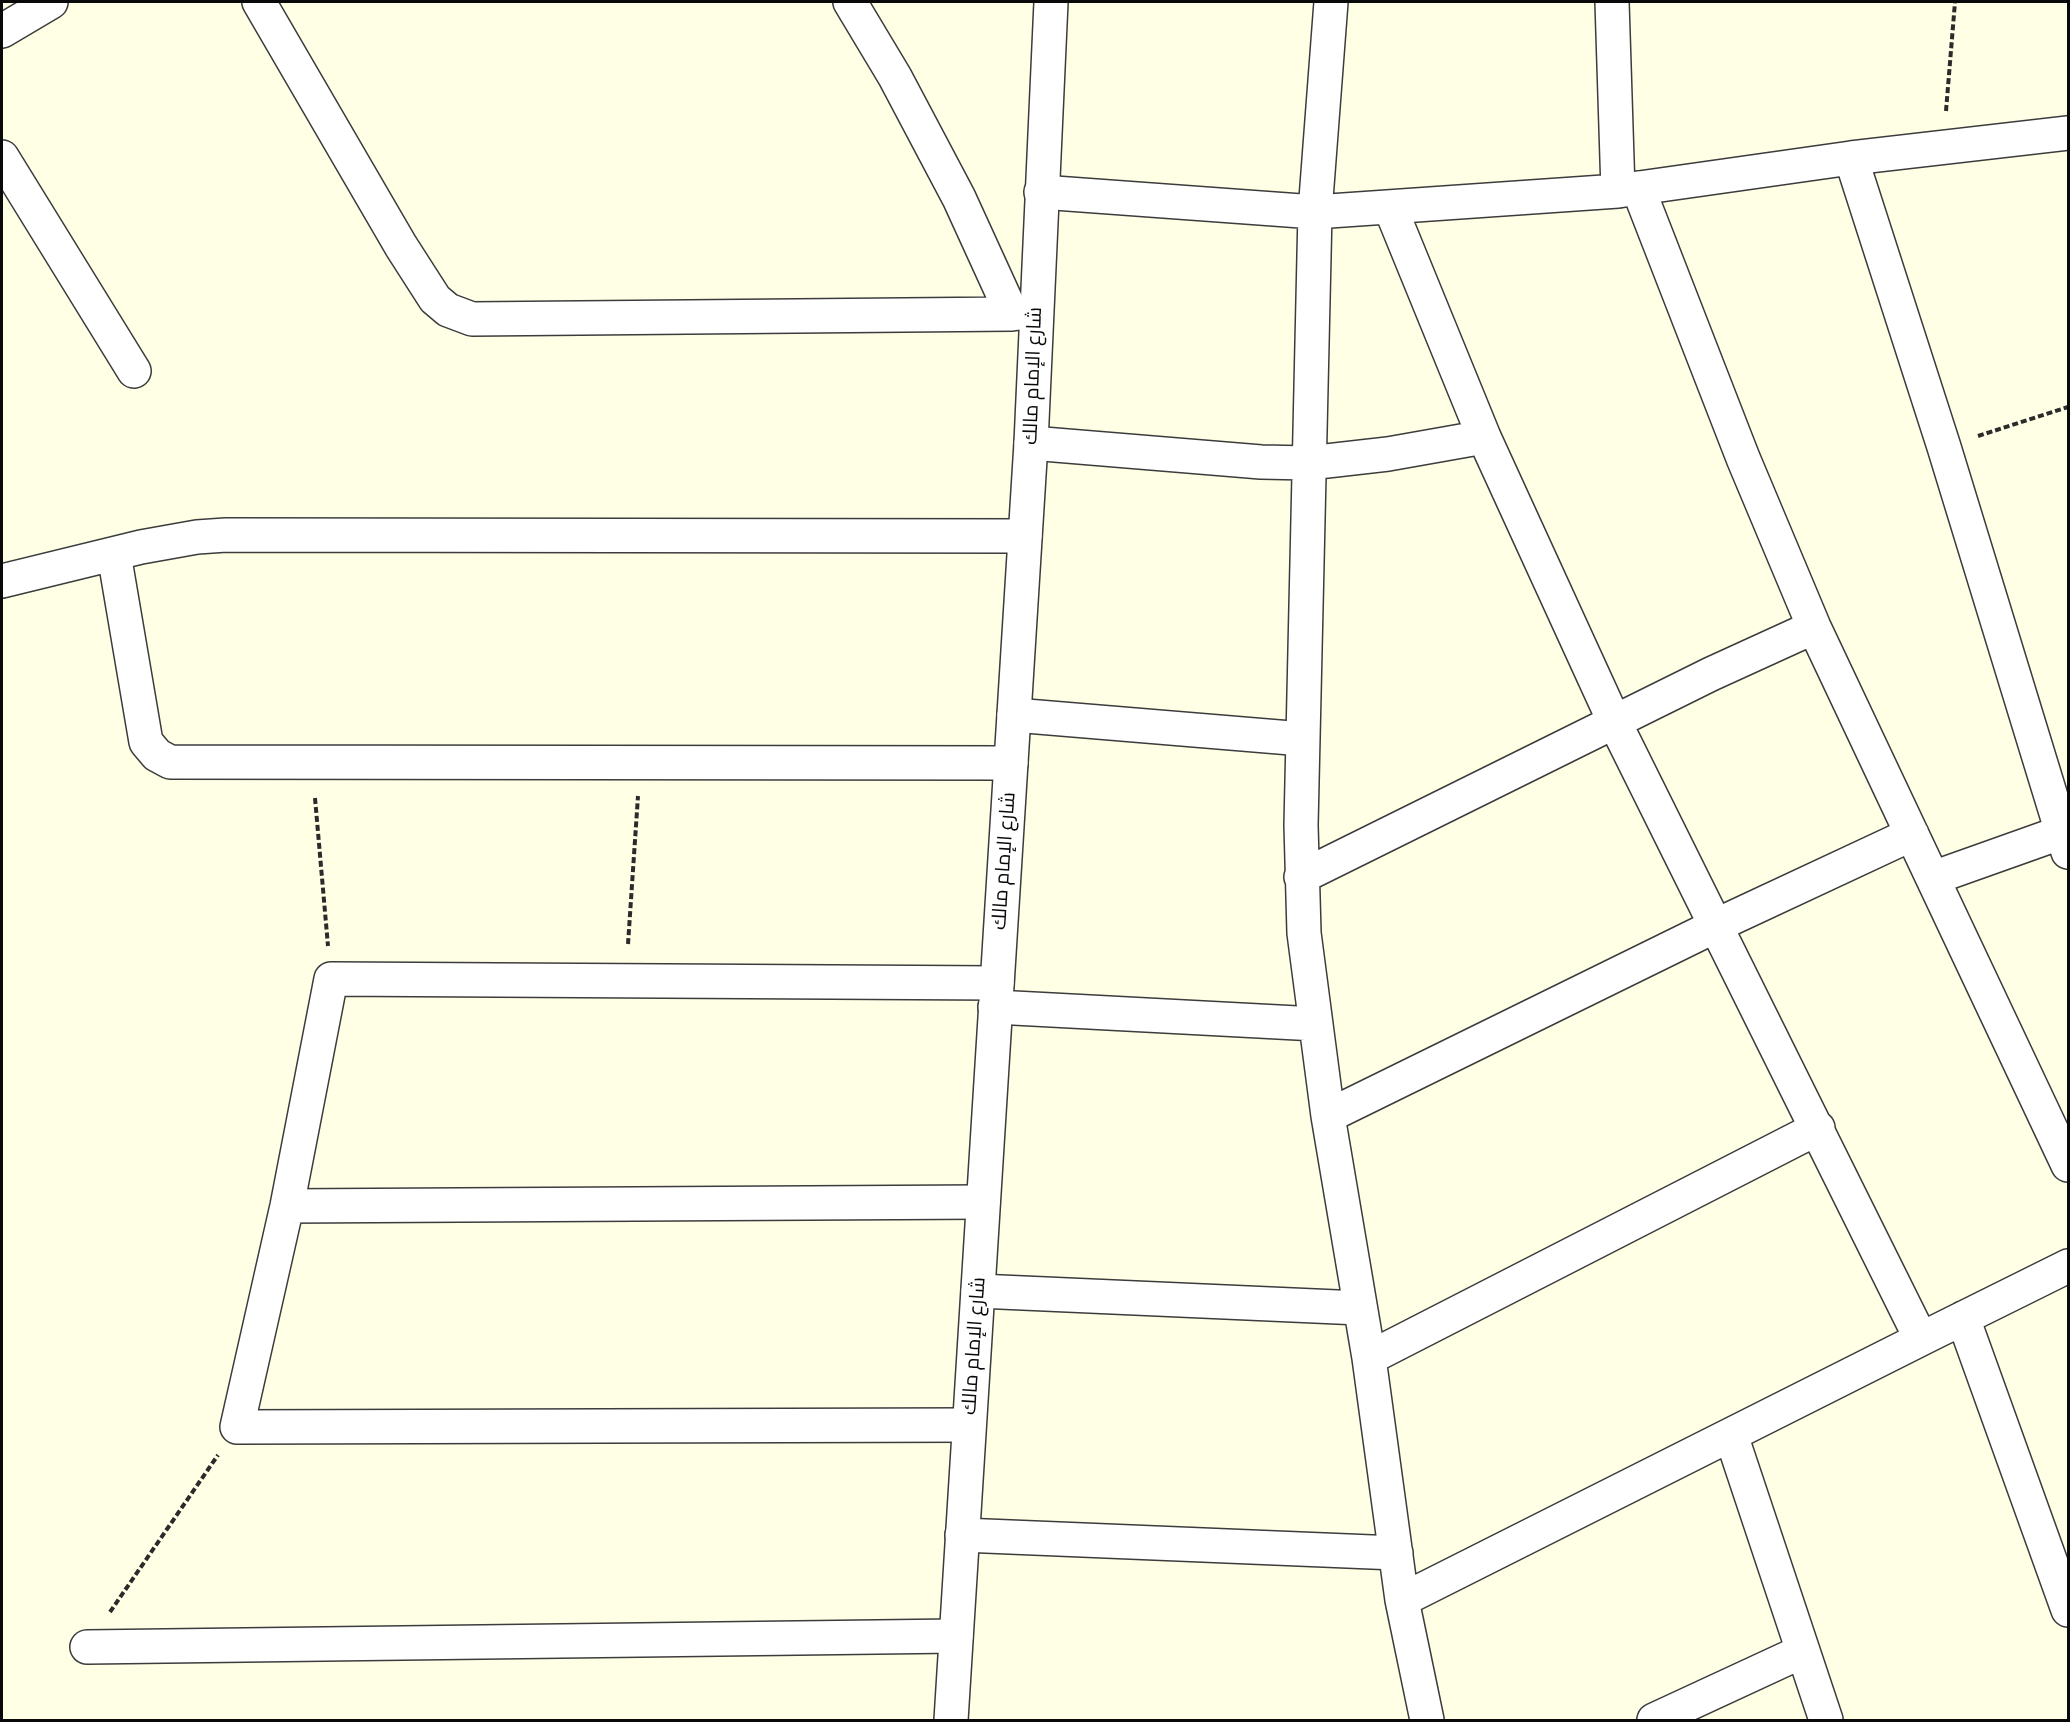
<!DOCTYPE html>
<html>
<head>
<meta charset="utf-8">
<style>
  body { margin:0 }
  #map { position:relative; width:2070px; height:1722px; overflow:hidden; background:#ffffe6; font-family:"Zilla Slab",serif }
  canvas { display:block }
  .frame { position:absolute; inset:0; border:3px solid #090909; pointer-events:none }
</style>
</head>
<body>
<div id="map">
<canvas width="2070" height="1722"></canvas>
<div class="frame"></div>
</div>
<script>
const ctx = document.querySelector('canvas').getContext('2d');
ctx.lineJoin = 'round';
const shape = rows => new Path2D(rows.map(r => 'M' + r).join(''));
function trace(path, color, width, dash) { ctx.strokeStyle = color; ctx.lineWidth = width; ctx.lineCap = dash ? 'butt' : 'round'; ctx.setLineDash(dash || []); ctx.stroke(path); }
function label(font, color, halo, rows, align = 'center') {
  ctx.font = font + ' "Zilla Slab",Cairo,serif'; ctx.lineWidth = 6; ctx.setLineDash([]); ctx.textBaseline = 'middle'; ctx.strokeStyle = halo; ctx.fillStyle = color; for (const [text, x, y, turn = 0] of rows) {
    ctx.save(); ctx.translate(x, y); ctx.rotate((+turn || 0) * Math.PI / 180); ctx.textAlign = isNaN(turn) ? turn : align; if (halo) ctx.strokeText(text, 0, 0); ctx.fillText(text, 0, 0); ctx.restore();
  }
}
const minor = shape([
  [259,2,401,246,435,299,448,310,472,319,1012,314,1036,311],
  [850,2,895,77,959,198,1012,314],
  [1331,2,1315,212,1301,825,1304,933,1328,1116,1369,1358,1402,1600,1427,1720],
  [1612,2,1618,191],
  [2,31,51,2],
  [2,157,134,371],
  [1851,158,1944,447,2068,852],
  [1638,188,1743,458,1814,627,2068,1165],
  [1041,192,1315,212,1618,191,1851,158,2068,133],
  [1390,207,1484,437,1614,721,1921,1339,1402,1600],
  [1031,443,1261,462,1309,463,1388,454,1484,437],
  [114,554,146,742,157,755,170,762,1011,763],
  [2,581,141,547,197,537,226,535,1025,536],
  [1014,715,1303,739],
  [1301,877,1711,674,1814,627],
  [1933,878,2068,830],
  [995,1007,1316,1024],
  [1328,1116,1715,926,1912,834],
  [287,1206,983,1202],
  [978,1291,1360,1308],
  [1963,1318,2068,1610],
  [1921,1339,2068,1266],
  [1369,1358,1818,1128],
  [969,1425,237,1427,287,1206,331,979,997,983],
  [1731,1435,1826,1720],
  [962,1535,1396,1553],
  [87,1647,956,1636],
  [1654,1720,1803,1651]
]);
const tertiary = shape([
  [951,1720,1031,443,1051,2]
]);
trace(minor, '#3c3c3c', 36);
trace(tertiary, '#3c3c3c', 36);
trace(shape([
  [1946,111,1955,2],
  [1978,436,2068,407],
  [315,798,328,946],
  [628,944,638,796],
  [110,1612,218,1455]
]), '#2b2b2b', 4, [6, 3]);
trace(minor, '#fff', 33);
trace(tertiary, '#fff', 33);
label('20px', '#090909', '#fff', [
  ["شارع الإمام مالك",1033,376,-88],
  ["شارع الإمام مالك",1004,861,-86],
  ["شارع الإمام مالك",974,1346,-86]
]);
</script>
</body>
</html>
